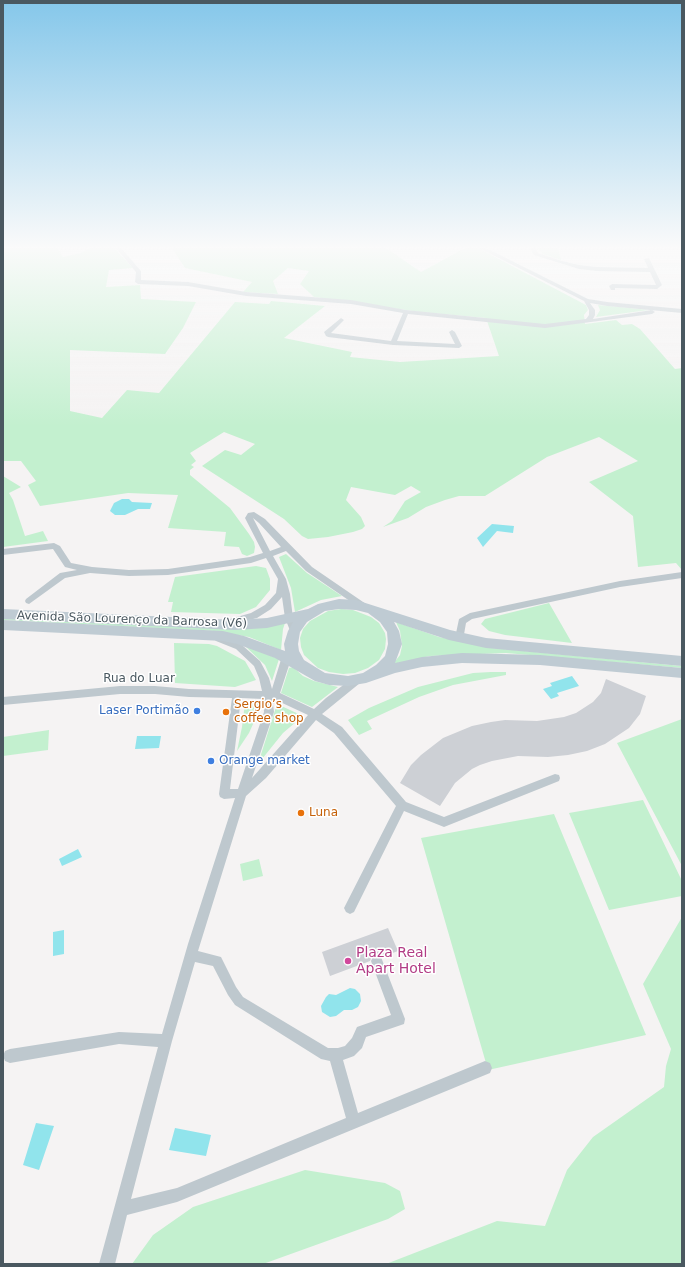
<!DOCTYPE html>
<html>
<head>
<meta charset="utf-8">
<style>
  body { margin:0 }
  #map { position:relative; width:685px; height:1267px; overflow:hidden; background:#f5f3f3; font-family:"DejaVu Sans",sans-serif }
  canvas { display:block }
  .frame { position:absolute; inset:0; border:4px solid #4a5860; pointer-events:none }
</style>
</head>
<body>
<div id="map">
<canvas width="685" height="1267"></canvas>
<div class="frame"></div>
</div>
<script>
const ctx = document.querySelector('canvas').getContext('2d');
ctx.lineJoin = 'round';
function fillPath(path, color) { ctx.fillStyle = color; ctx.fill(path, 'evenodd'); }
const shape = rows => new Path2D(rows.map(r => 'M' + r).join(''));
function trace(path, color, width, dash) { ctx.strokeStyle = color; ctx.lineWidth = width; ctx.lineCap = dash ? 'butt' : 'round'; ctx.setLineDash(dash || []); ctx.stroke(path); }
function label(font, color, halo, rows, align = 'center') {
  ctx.font = font + ' "DejaVu Sans",sans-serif'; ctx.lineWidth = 3; ctx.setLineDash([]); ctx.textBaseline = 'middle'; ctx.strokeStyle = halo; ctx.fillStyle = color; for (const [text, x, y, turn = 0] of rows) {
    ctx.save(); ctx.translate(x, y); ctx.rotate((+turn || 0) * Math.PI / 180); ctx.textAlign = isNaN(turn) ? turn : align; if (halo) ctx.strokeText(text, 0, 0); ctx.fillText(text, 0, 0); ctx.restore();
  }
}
fillPath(shape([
  [3,248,57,248,63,257,81,253,89,248,114,248,133,268,109,270,106,287,140,285,141,299,196,302,183,328,165,354,70,350,70,411,102,418,127,390,159,393,235,302,269,304,271,301,325,306,284,338,352,352,350,357,400,362,499,356,486,318,420,312,314,297,300,284,309,271,288,268,273,281,278,294,243,292,252,282,185,268,172,248,386,248,421,272,465,248,478,248,586,305,588,310,584,315,585,324,616,320,622,325,632,324,640,329,675,369,682,368,682,570,676,563,638,567,633,516,589,482,638,461,599,437,547,457,485,496,459,496,445,500,426,507,408,518,383,527,392,521,405,501,421,492,411,486,395,495,351,487,346,500,361,517,365,526,362,529,353,532,328,537,308,539,302,536,284,519,202,466,225,450,241,455,255,444,224,432,190,453,196,461,191,465,194,467,190,470,190,475,230,508,249,534,254,542,255,547,254,553,247,556,242,554,239,547,224,546,226,532,168,528,178,495,128,493,40,506,28,485,36,481,21,461,3,461],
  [537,248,558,248,561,260,543,254],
  [598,305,620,307,649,310,596,317,600,310],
  [3,476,21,487,9,493,13,500,25,536,43,531,48,541,3,547],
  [286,554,307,573,342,596,321,600,295,612,291,588,279,557],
  [256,566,266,568,270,579,270,590,256,607,240,614,171,612,173,602,168,602,175,577],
  [549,603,572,643,505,635,489,631,481,624,485,619],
  [341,609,353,610,371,617,379,623,385,633,386,639,385,649,379,660,368,668,355,673,343,674,329,672,318,668,304,655,301,647,300,638,303,629,310,621,328,611],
  [3,619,285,623,283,629,281,650,249,637,214,631,3,620],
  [396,622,439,637,493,648,682,666,682,668,506,653,430,656,393,664,400,655,402,646,400,631],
  [174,643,209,644,217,646,245,661,256,680,235,687,175,683],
  [245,646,279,659,272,681,265,665],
  [293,667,303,676,314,681,338,687,312,707,281,693,289,668],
  [491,672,506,672,506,675,453,685,419,697,367,721,372,729,359,735,348,720,369,708,418,687,473,673],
  [245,703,260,703,258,713,249,733,237,751,242,727],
  [277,704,303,716,283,733,258,764],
  [682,719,682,866,617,743],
  [49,730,48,750,3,756,3,737],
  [643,800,682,881,682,896,609,910,569,813],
  [554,814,646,1035,488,1070,421,838],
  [259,859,263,876,243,881,240,864],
  [682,917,682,1264,386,1264,497,1221,545,1226,567,1170,593,1137,664,1087,666,1066,671,1049,643,984],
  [305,1170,385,1183,400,1191,405,1209,388,1219,263,1264,132,1264,153,1235,193,1207]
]), '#c3f0cf');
fillPath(shape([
  [122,499,129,499,132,502,152,503,150,509,138,509,125,515,115,515,110,511,114,503],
  [492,524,514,526,513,533,497,531,483,547,477,538],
  [572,676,579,686,557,693,559,696,551,699,543,689,552,686,550,683],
  [137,736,161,736,159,748,135,749],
  [78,849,82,857,62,866,59,859],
  [64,930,64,954,53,956,53,932],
  [350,988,355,989,360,994,361,1001,358,1007,352,1010,344,1010,336,1016,330,1017,322,1012,321,1006,326,997,329,994,336,995],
  [36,1123,54,1126,39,1170,23,1165],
  [175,1128,211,1135,206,1156,169,1150]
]), '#91e4ec');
fillPath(shape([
  [606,679,646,696,640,714,629,728,605,744,587,751,568,755,548,757,518,756,492,761,480,765,472,769,455,783,440,806,400,783,411,765,421,755,443,738,472,726,491,722,505,720,537,721,564,717,576,713,593,702,601,693],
  [388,928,398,951,382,957,376,954,372,956,370,961,330,976,322,952]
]), '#cdd0d5');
fillPath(shape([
  [116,248,121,248,141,271,141,280,188,282,246,292,351,300,406,310,545,324,586,319,589,315,589,310,584,301,479,248,486,248,588,299,607,302,682,309,682,313,607,306,590,303,595,310,595,315,593,319,652,310,655,312,652,314,545,328,408,314,397,341,455,344,449,332,452,330,455,332,462,346,459,348,393,345,328,337,326,336,324,332,341,318,344,320,331,333,391,341,403,313,351,304,246,296,188,286,138,284,135,282,136,272,116,248],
  [530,248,535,248,538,253,562,261,579,265,597,267,648,268,644,259,649,258,662,285,657,289,615,288,615,290,611,290,609,286,612,284,656,285,650,272,597,271,579,269,534,255,530,248],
  [254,512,265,519,312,567,366,604,367,606,366,608,360,608,306,571,286,551,273,556,286,579,290,594,293,618,298,631,294,634,291,633,285,618,282,597,271,609,257,618,233,624,229,621,230,619,251,613,265,605,276,593,278,579,266,558,251,563,168,575,129,576,90,573,65,578,29,604,26,603,25,601,26,599,60,573,77,570,65,567,53,549,3,555,3,549,54,543,60,546,71,563,92,567,129,570,168,569,250,557,263,553,245,518,248,513,254,512],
  [253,518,259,523,281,547,270,551,253,518],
  [682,572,682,578,620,587,472,619,466,623,463,640,460,641,455,638,459,619,470,613,620,581,682,572],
  [219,636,242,645,260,661,269,678,272,689,283,653,285,651,291,651,293,653,280,693,314,709,326,698,354,677,360,677,362,680,360,683,322,714,342,727,406,802,444,817,555,774,559,775,560,778,559,781,444,827,404,811,354,912,350,914,346,912,344,908,396,806,334,733,316,720,266,778,246,796,198,951,221,957,236,987,243,997,328,1048,338,1048,345,1046,352,1038,357,1027,391,1015,371,961,373,957,377,955,381,957,405,1019,404,1024,366,1037,362,1048,354,1056,343,1060,358,1113,485,1061,490,1063,492,1068,490,1073,177,1202,127,1215,115,1264,99,1264,158,1047,119,1044,10,1063,5,1061,3,1056,5,1051,10,1049,119,1032,162,1034,188,944,235,798,224,799,220,797,219,794,232,698,189,697,155,694,120,694,3,705,3,697,120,686,155,686,189,689,262,691,259,678,254,666,236,649,216,641,214,639,219,636],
  [241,698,263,699,264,712,238,789,230,789,241,698],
  [278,701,308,715,252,778,274,712,273,704,278,701],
  [195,962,213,966,228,995,235,1005,321,1059,330,1061,346,1118,177,1188,131,1199,172,1041,195,962]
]), '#bec8ce');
fillPath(shape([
  [339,599,356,600,450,630,486,638,682,656,682,666,486,648,449,640,394,622,399,631,402,644,395,663,422,657,462,653,540,655,682,668,682,678,540,665,462,663,422,667,395,673,366,683,348,686,329,685,315,681,275,658,237,644,223,641,3,630,3,620,223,631,244,636,285,651,284,644,288,631,293,622,267,628,235,630,3,619,3,609,235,620,267,618,308,609,318,604,339,599],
  [339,609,356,610,368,613,380,622,387,632,388,644,385,656,376,665,363,673,348,676,325,673,304,660,299,651,298,644,300,632,307,622,325,611,339,609]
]), '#bfcbd3');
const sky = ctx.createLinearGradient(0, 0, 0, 426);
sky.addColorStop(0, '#85c7ea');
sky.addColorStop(0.58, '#fafafa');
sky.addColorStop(1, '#fafafa00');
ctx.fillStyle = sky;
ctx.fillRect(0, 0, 685, 426);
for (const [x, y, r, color] of [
  [197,711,4,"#3f7fe0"],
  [226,712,4,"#e8710a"],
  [211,761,4,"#3f7fe0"],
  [301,813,4,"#e8710a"],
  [348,961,4,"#d1479c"]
]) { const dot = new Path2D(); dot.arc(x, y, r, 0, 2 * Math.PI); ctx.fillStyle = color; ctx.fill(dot); trace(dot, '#fff', 1.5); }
label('12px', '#4a5860', '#fff', [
  ["Avenida São Lourenço da Barrosa (V6)",132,620,2],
  ["Rua do Luar",139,679]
]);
label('12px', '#c56008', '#fff', [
  ["Sergio’s",234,705],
  ["coffee shop",234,719],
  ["Luna",309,813]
], 'left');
label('12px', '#366cbe', '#fff', [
  ["Laser Portimão",189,711],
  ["Orange market",219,761,"left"]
], 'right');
label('14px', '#b23c85', '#fff', [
  ["Plaza Real",356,953],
  ["Apart Hotel",356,969]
], 'left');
</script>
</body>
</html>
